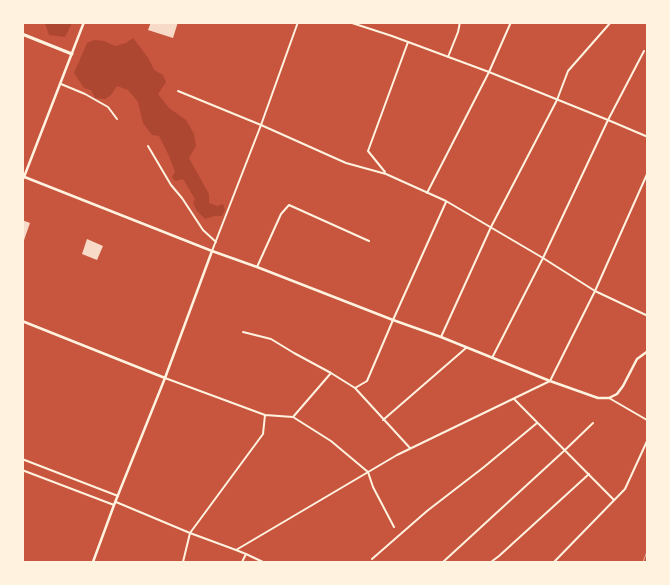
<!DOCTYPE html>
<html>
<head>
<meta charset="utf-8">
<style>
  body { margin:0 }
  #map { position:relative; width:670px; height:585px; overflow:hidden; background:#c8553d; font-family:Overpass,sans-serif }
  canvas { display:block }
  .frame { position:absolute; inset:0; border:24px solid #fff3e0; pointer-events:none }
</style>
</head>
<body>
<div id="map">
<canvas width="670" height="585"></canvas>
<div class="frame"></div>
</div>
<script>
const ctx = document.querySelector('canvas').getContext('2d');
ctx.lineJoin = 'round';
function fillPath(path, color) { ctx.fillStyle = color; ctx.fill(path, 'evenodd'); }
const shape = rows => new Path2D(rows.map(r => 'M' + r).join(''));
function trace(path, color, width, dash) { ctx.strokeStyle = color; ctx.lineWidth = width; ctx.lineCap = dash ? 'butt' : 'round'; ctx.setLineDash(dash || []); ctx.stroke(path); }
fillPath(shape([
  [45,23,72,23,65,37,49,35],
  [133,38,149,59,154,70,163,75,166,82,158,94,169,108,186,120,194,134,196,146,189,158,209,194,209,203,217,206,223,204,225,210,222,216,214,216,205,219,197,211,193,203,195,199,183,179,175,181,172,177,175,172,169,156,159,136,152,135,143,123,138,102,128,90,117,86,111,95,105,99,95,98,91,90,84,88,74,73,87,43,94,40,104,41,115,46,126,43]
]), '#ae4732');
fillPath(shape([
  [151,22,178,22,173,38,148,30],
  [22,220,30,223,23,243,22,243],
  [87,239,103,246,97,260,82,254]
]), '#f7dbc8');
trace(shape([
  [349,22,392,36,489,72,608,120,648,137],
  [448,57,458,32,460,22],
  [61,84,85,94,108,107,117,119],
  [178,91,261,125,346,163,386,174,446,201,543,258,595,291,648,316],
  [148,146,171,185,182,198,203,230,216,242],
  [385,172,368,151,408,42],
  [22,182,24,177],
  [427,193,489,72,511,22],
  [212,251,261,125,298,22],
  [257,267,281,214,289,205,369,241],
  [243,332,271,339,294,353,331,373,355,388,410,448],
  [441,337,491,227,557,100,568,71,611,22],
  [492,358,543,258,608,120,644,51],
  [165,378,265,415],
  [355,388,367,381,393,320,446,202],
  [609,398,647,420,648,422],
  [514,399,614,500],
  [293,417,331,441,368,472,373,487,394,527],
  [383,420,466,348],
  [22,459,118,496],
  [22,470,114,505],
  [116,502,190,533,236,550,397,455,550,381,595,291,648,172],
  [236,550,246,554,263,562],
  [372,559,427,511,484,467,537,423],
  [183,562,190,533,263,434,265,415,293,417,331,373],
  [242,562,246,554],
  [443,562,565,450,593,423],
  [491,562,499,556,589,474],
  [554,562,625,489,648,439]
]), '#fff3e0', 2);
trace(shape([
  [22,176,212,251,257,267,393,320,441,337,550,381,598,398,609,398,617,394,623,386,637,359,648,351],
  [24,177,84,22],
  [22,321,165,378],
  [93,562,114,505,165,378,212,251]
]), '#fff3e0', 2.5);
trace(shape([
  [22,34,72,54]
]), '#fff3e0', 3);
trace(shape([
  [643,562,648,549]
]), '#e9b49f', 1);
</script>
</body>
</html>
